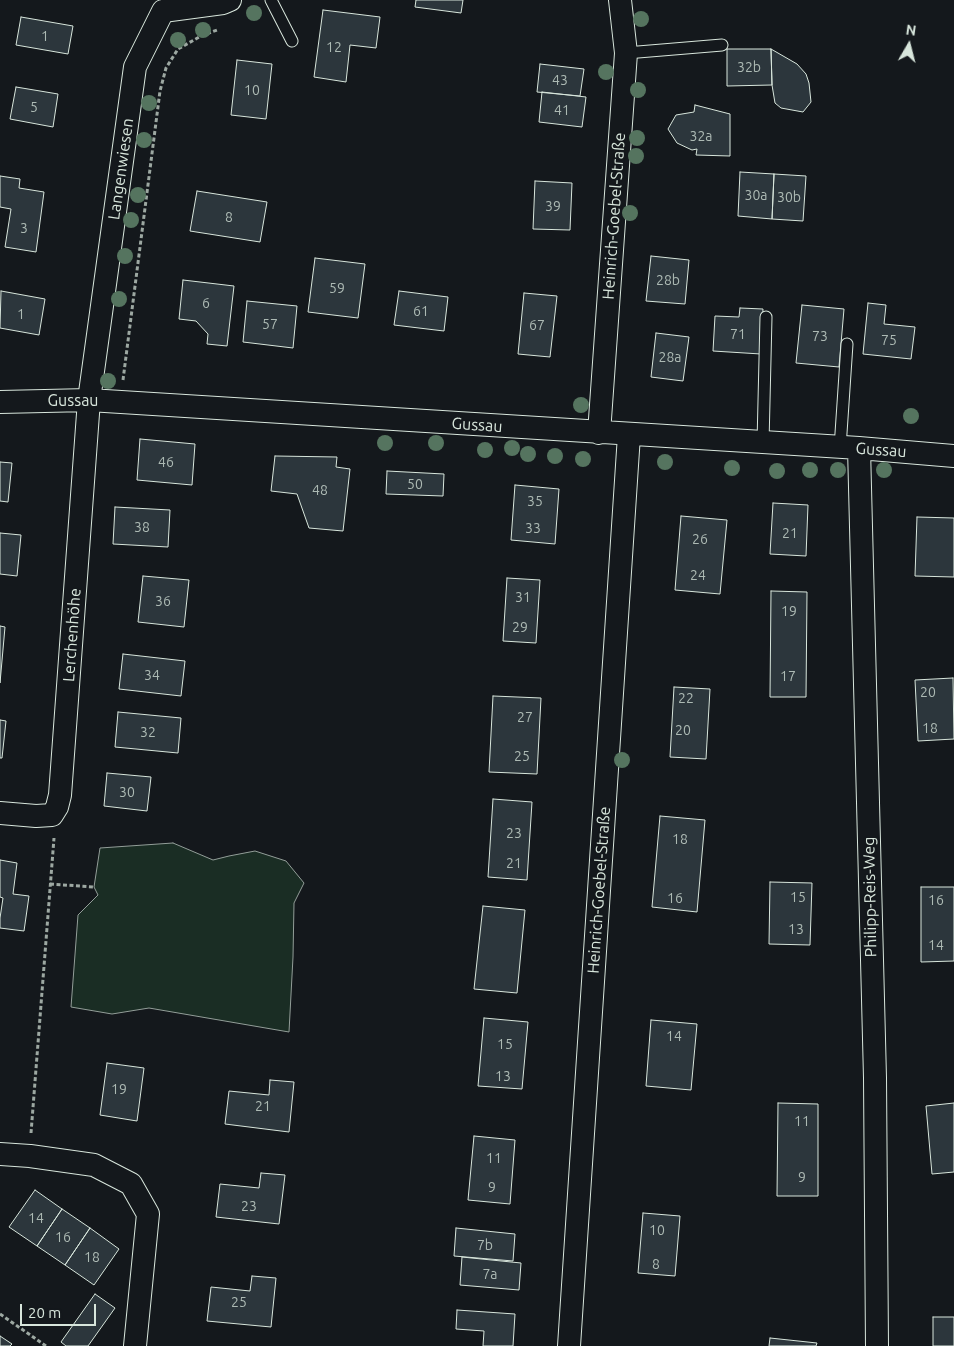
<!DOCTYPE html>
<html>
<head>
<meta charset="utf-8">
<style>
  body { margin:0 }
  #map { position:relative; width:954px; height:1346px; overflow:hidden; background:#14181c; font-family:Ubuntu,sans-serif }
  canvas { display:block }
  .north { position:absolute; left:884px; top:20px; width:50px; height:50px; -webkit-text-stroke:4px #14181c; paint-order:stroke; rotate:8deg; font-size:14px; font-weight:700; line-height:20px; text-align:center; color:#d8e6dc }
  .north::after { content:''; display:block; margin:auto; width:18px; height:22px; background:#d8e6dc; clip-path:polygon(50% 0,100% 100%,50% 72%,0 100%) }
  .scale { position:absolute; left:20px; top:1304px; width:76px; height:22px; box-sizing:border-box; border:2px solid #d8e6dc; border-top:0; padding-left:6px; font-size:15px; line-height:18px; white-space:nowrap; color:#d8e6dc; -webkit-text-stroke:4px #14181c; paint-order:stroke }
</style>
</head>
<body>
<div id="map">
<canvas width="954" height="1346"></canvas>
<div class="north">N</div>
<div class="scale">20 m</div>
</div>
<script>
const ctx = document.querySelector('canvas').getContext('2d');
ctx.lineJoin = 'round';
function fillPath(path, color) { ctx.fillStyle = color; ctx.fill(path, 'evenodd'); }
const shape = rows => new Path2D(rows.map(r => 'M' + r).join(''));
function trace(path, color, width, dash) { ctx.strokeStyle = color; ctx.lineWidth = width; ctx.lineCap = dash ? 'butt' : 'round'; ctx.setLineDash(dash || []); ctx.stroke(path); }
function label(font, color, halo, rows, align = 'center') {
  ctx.font = font + ' Ubuntu,sans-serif'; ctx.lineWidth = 4; ctx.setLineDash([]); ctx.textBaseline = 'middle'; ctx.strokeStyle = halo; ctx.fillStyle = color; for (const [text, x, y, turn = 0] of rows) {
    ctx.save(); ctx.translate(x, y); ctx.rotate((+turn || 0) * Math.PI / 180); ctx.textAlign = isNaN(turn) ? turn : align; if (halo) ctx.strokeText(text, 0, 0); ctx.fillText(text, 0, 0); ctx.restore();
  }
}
const green = shape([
  [173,843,213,860,229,856,255,851,286,861,304,883,294,903,293,957,289,1032,149,1008,112,1014,71,1007,78,915,98,895,94,887,100,848,173,843]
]);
fillPath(green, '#1a2d24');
trace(green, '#939e99', 1);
const building = shape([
  [416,0,463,0,461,13,415,7,416,0],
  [323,10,380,17,376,48,350,45,346,82,314,77,323,10],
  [21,17,73,26,68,54,16,45,21,17],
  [727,49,771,49,772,85,727,86,727,49],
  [771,49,797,64,806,74,809,83,811,102,803,112,781,108,775,103,772,85,771,49],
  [237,60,272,64,266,119,231,115,237,60],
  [540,64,584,69,580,96,537,92,540,64],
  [16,87,58,94,53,127,10,119,16,87],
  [542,92,586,97,582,127,539,122,542,92],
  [695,105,730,114,730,156,696,155,697,149,692,150,677,143,668,129,676,115,694,112,695,105],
  [740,172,774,174,772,219,738,216,740,172],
  [774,174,806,176,803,221,772,219,774,174],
  [0,176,20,179,19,188,44,192,36,252,5,247,11,209,0,207,0,176],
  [535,181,572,183,570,230,533,229,535,181],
  [197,191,267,202,260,242,190,231,197,191],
  [651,256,689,260,685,304,646,301,651,256],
  [315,258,365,264,358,318,308,312,315,258],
  [183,280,234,286,227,346,207,344,208,334,196,321,179,319,183,280],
  [1,291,45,299,39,335,0,328,1,291],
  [399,291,448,297,444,331,394,325,399,291],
  [524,293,557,296,550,357,518,354,524,293],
  [247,301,297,306,293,348,243,342,247,301],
  [868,303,886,305,884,324,915,327,911,359,863,354,868,303],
  [802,305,844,309,839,367,796,363,802,305],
  [740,308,763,309,761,354,713,351,715,316,739,317,740,308],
  [656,333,689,337,683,381,651,377,656,333],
  [140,439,195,444,192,485,137,480,140,439],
  [275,456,337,457,336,467,350,469,343,531,309,528,297,494,271,491,275,456],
  [0,462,12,463,8,502,0,501,0,462],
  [387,471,444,474,443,496,386,494,387,471],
  [515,485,559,489,555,544,511,540,515,485],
  [773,503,808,505,806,556,770,554,773,503],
  [115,507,170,510,168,547,113,544,115,507],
  [681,516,727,520,720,594,675,590,681,516],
  [917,517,954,518,954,577,915,576,917,517],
  [0,533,21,535,17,576,0,574,0,533],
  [143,576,189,580,184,627,138,622,143,576],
  [507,578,540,580,536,643,503,641,507,578],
  [771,591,807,592,806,697,770,697,771,591],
  [0,626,5,627,0,683,0,626],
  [123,654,185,661,181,696,119,689,123,654],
  [953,678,954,739,918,741,915,680,953,678],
  [674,687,710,689,706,759,670,757,674,687],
  [493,696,541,698,537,774,489,772,493,696],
  [118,712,181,718,178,753,115,747,118,712],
  [0,720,6,721,2,758,0,758,0,720],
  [107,773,151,777,147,811,104,806,107,773],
  [493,799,532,802,527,880,488,877,493,799],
  [660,816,705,820,697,912,652,907,660,816],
  [0,860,17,863,13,894,29,896,24,931,0,928,0,918,3,898,0,897,0,860],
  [770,882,812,883,810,945,769,944,770,882],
  [921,887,954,887,954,961,921,962,921,887],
  [483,906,525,910,517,993,474,989,483,906],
  [484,1018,528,1022,522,1089,478,1086,484,1018],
  [651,1020,697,1024,691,1090,646,1086,651,1020],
  [107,1063,144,1068,137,1121,100,1115,107,1063],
  [270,1080,294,1082,289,1132,225,1124,229,1091,269,1095,270,1080],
  [778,1103,818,1104,818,1196,777,1196,778,1103],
  [954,1103,954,1172,932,1174,926,1106,954,1103],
  [474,1136,515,1140,510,1204,468,1200,474,1136],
  [261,1173,285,1175,279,1224,216,1217,220,1184,259,1188,261,1173],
  [35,1190,62,1209,37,1246,9,1227,35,1190],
  [62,1209,90,1228,65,1265,37,1246,62,1209],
  [643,1213,680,1216,675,1276,638,1273,643,1213],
  [90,1228,119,1249,94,1285,65,1265,90,1228],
  [456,1228,515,1234,513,1261,454,1256,456,1228],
  [462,1257,521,1263,519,1290,460,1285,462,1257],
  [252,1276,276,1278,271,1327,207,1321,211,1287,250,1291,252,1276],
  [95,1294,115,1308,88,1346,66,1346,61,1342,95,1294],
  [457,1310,515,1314,513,1346,483,1346,484,1331,456,1329,457,1310],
  [933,1317,954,1317,954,1346,933,1346,933,1317],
  [0,1336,12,1344,10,1346,0,1346,0,1336],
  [770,1338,817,1343,816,1346,769,1346,770,1338]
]);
fillPath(building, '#2c363c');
trace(building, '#d8e6dc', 1);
const lane = shape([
  [271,0,292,41],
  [626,53,722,45],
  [763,443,766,317],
  [840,448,847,344]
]);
const street = shape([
  [163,11,223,3,230,0],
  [0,402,89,400,859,448,954,456],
  [599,433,626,53,620,0],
  [859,448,875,1078,877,1346],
  [0,813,36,816,52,815,57,807,60,795,89,400,135,67,163,11],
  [0,1154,30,1156,94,1165,131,1184,148,1214,135,1346],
  [569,1346,629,435]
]);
trace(lane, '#d8e6dc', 13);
trace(street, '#d8e6dc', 24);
trace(shape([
  [123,380,160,91,166,68,178,49,201,36,217,30],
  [50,884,94,887],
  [31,1133,54,838],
  [0,1314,46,1346]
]), '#9da8a2', 3, [4, 2.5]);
trace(lane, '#14181c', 11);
trace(street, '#14181c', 22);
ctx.fillStyle = '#55745f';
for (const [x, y] of [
  [254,13],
  [641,19],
  [203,30],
  [178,40],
  [606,72],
  [638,90],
  [149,103],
  [637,138],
  [144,140],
  [636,156],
  [138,195],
  [630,213],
  [131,220],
  [125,256],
  [119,299],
  [108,381],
  [581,405],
  [911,416],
  [385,443],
  [436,443],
  [512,448],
  [485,450],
  [528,454],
  [555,456],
  [583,459],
  [665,462],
  [732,468],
  [810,470],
  [838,470],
  [884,470],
  [777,471],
  [622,760]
]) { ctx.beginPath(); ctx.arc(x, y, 8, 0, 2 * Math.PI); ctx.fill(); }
label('14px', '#adbab4', null, [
  ["1",45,36],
  ["12",334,47],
  ["32b",749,67],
  ["43",560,80],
  ["10",252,90],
  ["5",34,107],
  ["41",562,110],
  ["32a",701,136],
  ["30a",756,195],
  ["30b",789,197],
  ["39",553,206],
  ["8",229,217],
  ["3",24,228],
  ["28b",668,280],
  ["59",337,288],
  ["6",206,303],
  ["61",421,311],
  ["1",21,314],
  ["57",270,324],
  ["67",537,325],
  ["71",738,334],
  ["73",820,336],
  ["75",889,340],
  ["28a",670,357],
  ["46",166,462],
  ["50",415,484],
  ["48",320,490],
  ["35",535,501],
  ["38",142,527],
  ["33",533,528],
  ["21",790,533],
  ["26",700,539],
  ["24",698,575],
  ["31",523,597],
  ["36",163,601],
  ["19",789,611],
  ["29",520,627],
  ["34",152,675],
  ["17",788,676],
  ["20",928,692],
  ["22",686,698],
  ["27",525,717],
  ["18",930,728],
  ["20",683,730],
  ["32",148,732],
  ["25",522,756],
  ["30",127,792],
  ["23",514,833],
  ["18",680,839],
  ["21",514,863],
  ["15",798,897],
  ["16",675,898],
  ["16",936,900],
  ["13",796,929],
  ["14",936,945],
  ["14",674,1036],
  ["15",505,1044],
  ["13",503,1076],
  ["19",119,1089],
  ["21",263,1106],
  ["11",802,1121],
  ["11",494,1158],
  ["9",802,1177],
  ["9",492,1187],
  ["23",249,1206],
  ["14",36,1218],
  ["10",657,1230],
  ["16",63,1237],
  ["7b",485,1245],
  ["18",92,1257],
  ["8",656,1264],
  ["7a",490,1274],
  ["25",239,1302]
]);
label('16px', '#d8e6dc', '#14181c', [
  ["Langenwiesen",121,169,-82],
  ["Heinrich-Goebel-Straße",614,216,-86],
  ["Gussau",73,401],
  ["Gussau",477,425,4],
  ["Gussau",881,450,4],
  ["Lerchenhöhe",72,635,-86],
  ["Heinrich-Goebel-Straße",599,890,-86],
  ["Philipp-Reis-Weg",870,897,-91]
]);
</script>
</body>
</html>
